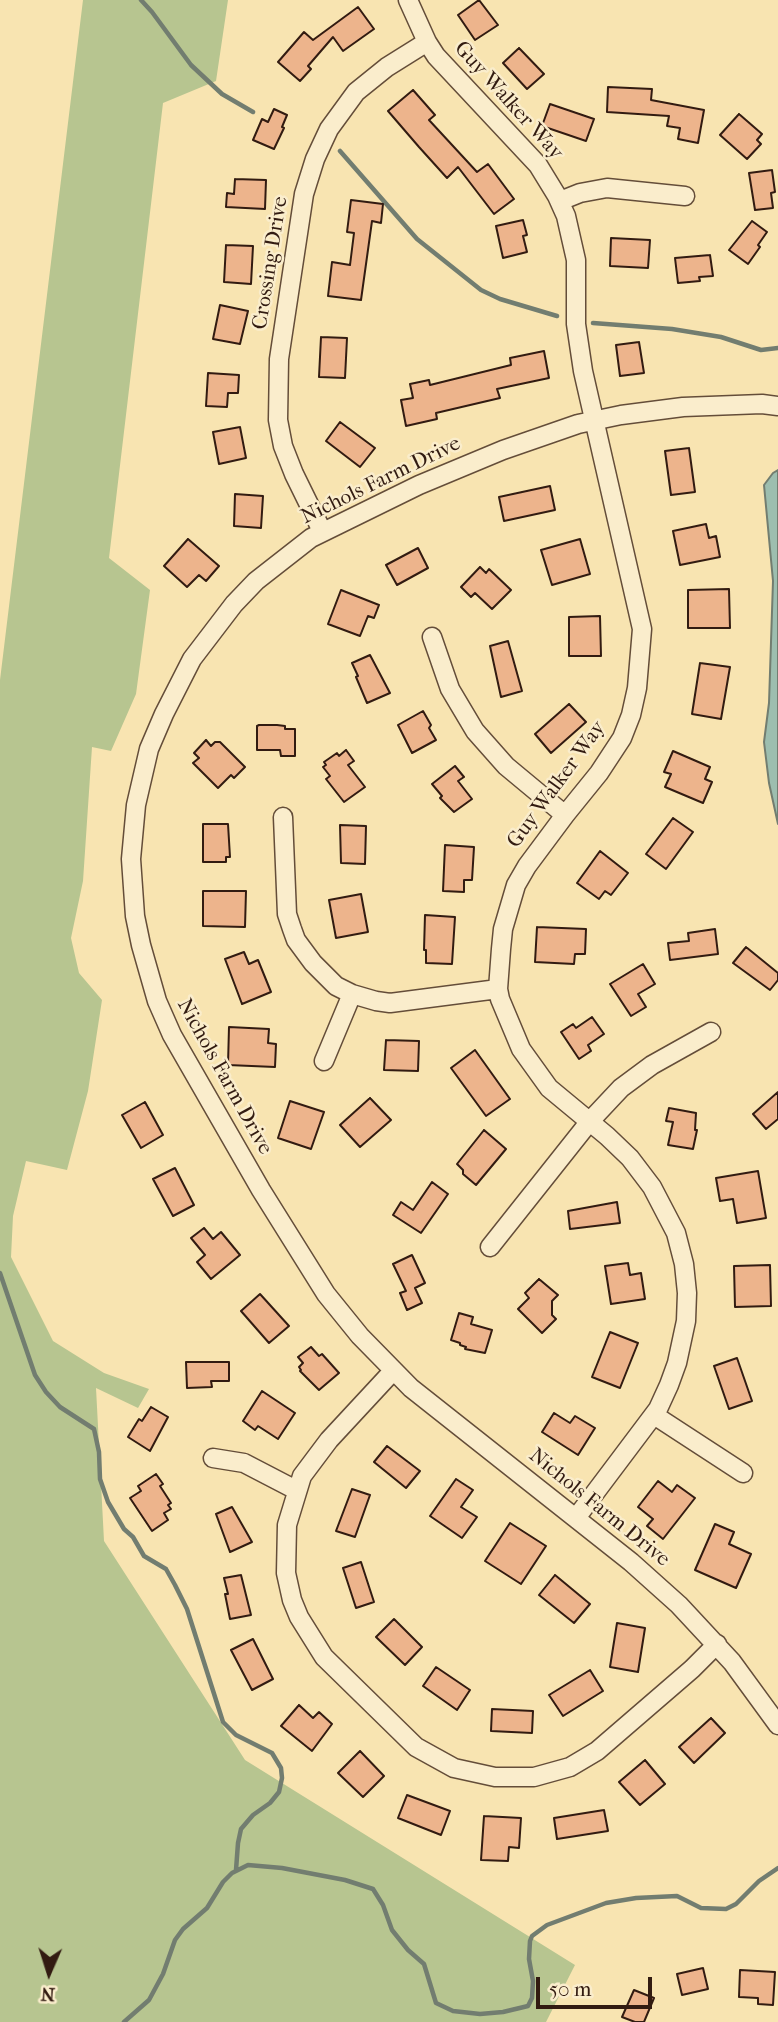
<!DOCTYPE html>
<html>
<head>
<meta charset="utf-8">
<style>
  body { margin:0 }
  #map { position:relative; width:778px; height:2022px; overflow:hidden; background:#f8e4b1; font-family:"IM FELL French Canon",serif }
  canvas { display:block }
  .north { position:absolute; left:14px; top:1938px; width:70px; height:70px; -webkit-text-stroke:5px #faedcc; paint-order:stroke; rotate:183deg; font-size:19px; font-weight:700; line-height:28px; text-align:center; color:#321b11 }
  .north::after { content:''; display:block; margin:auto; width:24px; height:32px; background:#321b11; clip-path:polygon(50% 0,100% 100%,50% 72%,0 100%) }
  .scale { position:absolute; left:536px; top:1977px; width:116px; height:32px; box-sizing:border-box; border:4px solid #321b11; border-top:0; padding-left:9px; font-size:21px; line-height:24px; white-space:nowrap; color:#321b11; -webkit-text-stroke:5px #faedcc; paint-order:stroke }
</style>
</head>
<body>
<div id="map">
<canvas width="778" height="2022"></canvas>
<div class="north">N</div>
<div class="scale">50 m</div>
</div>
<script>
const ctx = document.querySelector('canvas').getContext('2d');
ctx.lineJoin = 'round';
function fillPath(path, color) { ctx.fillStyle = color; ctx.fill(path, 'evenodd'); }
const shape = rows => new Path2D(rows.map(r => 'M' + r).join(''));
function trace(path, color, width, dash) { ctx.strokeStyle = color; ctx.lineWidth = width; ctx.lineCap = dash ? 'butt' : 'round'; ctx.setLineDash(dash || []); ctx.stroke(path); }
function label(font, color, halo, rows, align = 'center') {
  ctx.font = font + ' "IM FELL French Canon",serif'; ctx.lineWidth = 5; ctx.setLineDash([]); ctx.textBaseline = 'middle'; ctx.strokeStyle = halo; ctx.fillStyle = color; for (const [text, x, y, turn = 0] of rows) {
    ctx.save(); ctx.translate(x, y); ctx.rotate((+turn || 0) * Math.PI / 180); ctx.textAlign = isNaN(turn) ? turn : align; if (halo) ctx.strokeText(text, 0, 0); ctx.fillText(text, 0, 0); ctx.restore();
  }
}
fillPath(shape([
  [83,0,228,0,216,81,163,103,109,558,150,590,136,694,111,751,92,747,83,881,71,938,79,973,102,1000,88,1091,67,1170,26,1161,13,1216,11,1257,53,1341,104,1373,149,1389,138,1408,96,1388,104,1541,245,1760,575,1965,546,2022,0,2022,0,680]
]), '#b7c590');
const water = shape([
  [778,470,778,824,769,783,764,742,769,703,773,581,764,485,773,473,778,470]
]);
fillPath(water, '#9dbeaf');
trace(water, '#727d70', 2);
trace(shape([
  [141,0,152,12,191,65,222,94,253,112],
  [340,151,417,239,481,290,500,299,557,316],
  [593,323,672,329,721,337,761,350,778,348],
  [0,1273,35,1375,46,1392,60,1407,94,1429,99,1452,100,1479,108,1502,124,1529,133,1537,144,1556,166,1569,175,1585,187,1609,223,1722,236,1735,272,1753,281,1768,282,1778,279,1792,270,1803,253,1815,241,1829,238,1843,236,1870],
  [124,2022,149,2000,163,1974,175,1940,183,1929,207,1908,223,1882,232,1873,248,1865,282,1868,345,1880,373,1889,383,1905,392,1930,408,1950,424,1964,436,2003,453,2011,480,2014,503,2012,528,2006,532,1998,533,1981,529,1959,530,1941,532,1936,547,1925,606,1903,636,1898,677,1896,701,1908,726,1909,736,1904,759,1881,778,1868]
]), '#727d70', 4.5);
const building = shape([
  [479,0,498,25,475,40,458,15,479,0],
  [358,7,374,29,343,51,333,37,308,66,311,69,300,81,278,62,304,32,313,40,358,7],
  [519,48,544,74,527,89,503,63,519,48],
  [608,87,652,89,651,100,704,110,698,143,678,139,680,128,667,126,669,116,607,112,608,87],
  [413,90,435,115,429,120,477,172,488,164,514,199,494,214,458,167,447,178,419,147,388,111,413,90],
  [550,104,594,119,586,141,542,126,550,104],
  [274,109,287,115,282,127,284,128,274,149,253,140,262,119,268,122,274,109],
  [739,114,762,134,757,140,761,144,747,159,720,135,739,114],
  [772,170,775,192,771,193,773,208,755,210,749,173,772,170],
  [235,179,266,180,265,209,226,207,227,193,234,194,235,179],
  [351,200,383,204,381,223,372,221,361,300,328,296,332,262,350,265,354,233,347,232,351,200],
  [523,220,527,235,523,236,527,252,503,258,496,226,523,220],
  [752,221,767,232,758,245,760,247,748,264,729,250,752,221],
  [611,238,650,240,648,268,610,266,611,238],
  [226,245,253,246,251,284,224,282,226,245],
  [710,255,713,276,699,277,700,281,678,283,675,258,710,255],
  [220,305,248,311,240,344,213,339,220,305],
  [321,337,347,338,345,378,319,377,321,337],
  [639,342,644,373,620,376,616,345,639,342],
  [544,351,549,378,497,389,500,398,436,413,437,419,406,426,401,400,413,398,410,384,429,380,430,385,511,365,510,358,544,351],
  [208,373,239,375,238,393,228,393,227,407,206,406,208,373],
  [340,422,375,448,360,467,326,441,340,422],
  [240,427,246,458,219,464,213,432,240,427],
  [689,448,695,492,671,495,665,451,689,448],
  [550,486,555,510,504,521,499,497,550,486],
  [235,494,263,496,261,528,234,526,235,494],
  [706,524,709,538,716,536,720,557,680,565,673,531,706,524],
  [188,539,219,566,206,581,199,575,187,587,164,566,188,539],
  [580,539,590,574,552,585,541,550,580,539],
  [418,548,428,568,397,585,386,565,418,548],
  [480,567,486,573,489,569,511,590,492,609,475,593,471,597,461,587,480,567],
  [729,589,730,628,688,628,688,590,729,589],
  [341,590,379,605,374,618,368,616,360,636,328,624,341,590],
  [600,616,601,656,569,656,569,617,600,616],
  [508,641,522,691,501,697,490,646,508,641],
  [370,655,390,693,367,703,356,677,358,676,352,663,370,655],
  [700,663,730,667,721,719,692,714,700,663],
  [569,704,586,722,551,753,535,734,569,704],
  [423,711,431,725,429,728,436,740,412,753,398,725,423,711],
  [259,725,277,725,285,726,285,729,295,729,295,756,281,756,280,750,257,750,257,726,259,725],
  [206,740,211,746,215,742,220,742,245,767,234,778,231,775,218,788,193,763,199,758,194,753,206,740],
  [346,750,354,761,348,765,365,787,344,802,326,779,330,776,323,767,326,765,324,762,337,753,339,756,346,750],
  [673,751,710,767,705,779,712,782,703,803,665,787,671,774,664,772,673,751],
  [455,766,464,777,458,781,472,799,454,812,440,798,442,796,432,784,455,766],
  [673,818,693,832,666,869,646,854,673,818],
  [203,824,228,824,230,857,226,857,226,862,203,862,203,824],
  [340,825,366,826,365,864,341,863,340,825],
  [445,845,474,847,472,880,464,880,464,892,443,891,445,845],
  [600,851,628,873,611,895,605,891,599,899,577,883,600,851],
  [203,891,246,891,245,927,203,926,203,891],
  [361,894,368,932,336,938,329,900,361,894],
  [425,915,455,917,452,964,426,963,426,950,424,950,425,915],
  [537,927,586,929,585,954,575,954,574,964,535,962,537,927],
  [715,929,718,954,670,960,668,943,689,941,688,933,715,929],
  [746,947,778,973,778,980,770,990,733,963,746,947],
  [244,952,249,964,258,960,271,992,242,1004,225,959,244,952],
  [643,964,655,984,638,994,646,1007,631,1016,610,984,643,964],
  [592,1017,604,1034,588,1045,591,1051,579,1059,561,1032,573,1024,576,1028,592,1017],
  [229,1027,269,1029,268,1043,276,1044,275,1067,228,1065,229,1027],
  [386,1040,419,1041,418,1071,384,1070,386,1040],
  [475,1050,510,1099,486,1116,451,1068,475,1050],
  [778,1092,778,1119,766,1129,753,1114,778,1092],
  [370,1098,391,1120,360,1147,340,1125,370,1098],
  [290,1101,324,1112,311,1149,278,1138,290,1101],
  [145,1102,163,1135,141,1148,122,1115,145,1102],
  [669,1108,696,1113,695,1130,697,1130,693,1149,668,1145,673,1122,666,1121,669,1108],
  [484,1130,506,1149,476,1185,463,1174,463,1170,457,1164,484,1130],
  [175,1168,194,1205,173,1216,153,1179,175,1168],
  [758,1171,766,1218,737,1223,733,1199,720,1201,716,1178,758,1171],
  [432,1182,448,1194,421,1233,393,1215,401,1202,413,1210,432,1182],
  [617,1202,620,1223,570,1229,568,1211,617,1202],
  [204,1228,213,1239,221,1232,240,1255,211,1279,197,1262,205,1255,191,1238,204,1228],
  [412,1255,425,1283,415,1288,422,1303,407,1310,400,1293,406,1291,393,1264,412,1255],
  [628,1263,630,1275,641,1273,645,1299,611,1304,605,1266,628,1263],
  [770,1265,771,1306,735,1307,734,1266,770,1265],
  [539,1279,558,1295,552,1301,552,1315,556,1319,542,1333,518,1309,529,1298,525,1293,539,1279],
  [260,1294,289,1326,269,1343,241,1311,260,1294],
  [459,1313,473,1317,471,1324,492,1330,485,1353,465,1349,466,1347,460,1345,460,1343,451,1340,459,1313],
  [610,1332,638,1343,620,1388,592,1377,610,1332],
  [311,1347,319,1356,322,1354,339,1373,319,1390,300,1371,301,1370,299,1367,303,1363,298,1357,311,1347],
  [737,1358,752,1401,729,1409,714,1366,737,1358],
  [186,1362,229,1362,229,1381,211,1381,212,1387,187,1388,186,1362],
  [262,1391,295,1413,278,1439,258,1426,255,1430,243,1421,262,1391],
  [151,1407,168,1417,150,1451,128,1437,139,1419,142,1421,151,1407],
  [554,1413,570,1423,575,1416,595,1428,578,1455,542,1432,554,1413],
  [387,1446,420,1471,406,1488,374,1462,387,1446],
  [156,1474,163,1484,160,1486,171,1503,168,1505,171,1509,164,1513,168,1520,152,1531,130,1498,141,1491,138,1486,156,1474],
  [456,1479,473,1490,461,1507,477,1517,462,1538,430,1516,456,1479],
  [658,1481,672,1492,677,1485,695,1498,663,1539,647,1526,653,1519,638,1507,658,1481],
  [352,1489,370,1495,355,1537,336,1531,352,1489],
  [232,1507,252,1542,230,1552,216,1514,232,1507],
  [510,1523,546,1546,521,1584,485,1561,510,1523],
  [715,1524,734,1532,729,1544,751,1554,736,1588,695,1570,715,1524],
  [361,1562,374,1602,356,1608,343,1568,361,1562],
  [241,1575,251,1615,230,1619,225,1594,228,1594,224,1578,241,1575],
  [555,1575,590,1604,574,1623,539,1595,555,1575],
  [394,1619,422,1647,405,1665,376,1637,394,1619],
  [617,1623,645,1628,638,1672,610,1667,617,1623],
  [253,1639,273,1679,252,1690,231,1650,253,1639],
  [436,1667,470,1690,457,1710,423,1686,436,1667],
  [590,1670,603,1691,563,1716,549,1695,590,1670],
  [299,1705,313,1718,319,1712,332,1724,312,1751,281,1726,299,1705],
  [492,1709,533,1711,532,1733,491,1731,492,1709],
  [711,1718,725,1733,694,1763,679,1747,711,1718],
  [360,1751,384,1776,363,1797,338,1773,360,1751],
  [645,1760,665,1784,640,1805,619,1782,645,1760],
  [407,1795,450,1811,441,1835,398,1818,407,1795],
  [604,1810,608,1831,557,1839,554,1818,604,1810],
  [484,1816,521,1818,519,1848,509,1847,508,1861,481,1860,484,1816],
  [703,1968,708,1989,682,1995,677,1974,703,1968],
  [740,1970,775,1972,773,2005,758,2004,758,1998,739,1997,740,1970],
  [634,1990,654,1998,644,2022,635,2022,622,2017,634,1990]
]);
fillPath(building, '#edb48c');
trace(building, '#321b11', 2);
const minor = shape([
  [408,0,427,42,436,56,538,165,557,196,566,216,576,260,576,324,583,371,642,629,637,688,631,715,622,738,599,773,565,815,527,866,516,885,503,929,501,949,498,989,500,999,521,1049,549,1088,607,1136,630,1158,652,1187,676,1233,684,1264,687,1293,686,1321,677,1363,669,1385,658,1409,576,1518],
  [560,201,580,193,607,188,685,196],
  [778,406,762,404,683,407,621,415,578,424,503,450,419,485,311,538,256,581,234,604,192,659,164,714,149,749,136,805,131,859,135,916,141,945,157,1001,172,1035,261,1190,326,1294,360,1336,411,1388,631,1562,679,1605,732,1662,778,1725],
  [322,531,294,474,283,446,278,420,279,359,304,194,315,159,329,129,356,92,387,67,427,42],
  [432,637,450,689,475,731,506,766,565,815],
  [283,817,287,914,292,929,296,940,313,963,336,986,352,994,376,1001,390,1003,498,989],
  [324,1061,352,994],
  [490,1247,590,1121,621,1088,652,1065,711,1032],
  [393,1371,329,1440,302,1476,287,1525,286,1573,292,1600,299,1617,324,1657,416,1747,454,1768,495,1777,534,1777,570,1767,597,1751,692,1669,717,1644],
  [654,1415,743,1473],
  [213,1458,244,1463,296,1490]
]);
trace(minor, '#644d39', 21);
trace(minor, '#faedcc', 18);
label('21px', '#321b11', '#faedcc', [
  ["Guy Walker Way",508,101,48],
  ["Crossing Drive",271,263,-81],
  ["Nichols Farm Drive",381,481,-26],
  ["Guy Walker Way",557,785,-54],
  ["Nichols Farm Drive",224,1077,61],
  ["Nichols Farm Drive",599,1508,39]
]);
</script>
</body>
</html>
